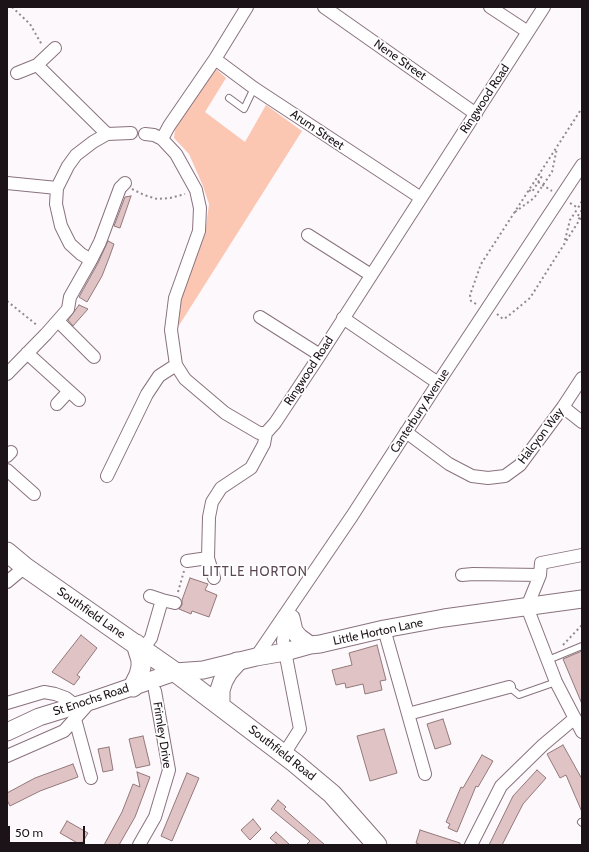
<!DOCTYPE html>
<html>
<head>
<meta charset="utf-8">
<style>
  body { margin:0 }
  #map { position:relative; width:589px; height:852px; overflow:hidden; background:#fdf8fb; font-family:Cabin,sans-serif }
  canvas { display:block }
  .frame { position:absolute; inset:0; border:8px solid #1c1318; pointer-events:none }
  .scale { position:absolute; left:8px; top:826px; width:77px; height:18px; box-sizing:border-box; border:2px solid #1c1318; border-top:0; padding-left:5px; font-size:12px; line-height:14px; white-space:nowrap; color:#1c1318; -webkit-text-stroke:3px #fff; paint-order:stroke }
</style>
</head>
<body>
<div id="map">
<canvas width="589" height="852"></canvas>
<div class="frame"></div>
<div class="scale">50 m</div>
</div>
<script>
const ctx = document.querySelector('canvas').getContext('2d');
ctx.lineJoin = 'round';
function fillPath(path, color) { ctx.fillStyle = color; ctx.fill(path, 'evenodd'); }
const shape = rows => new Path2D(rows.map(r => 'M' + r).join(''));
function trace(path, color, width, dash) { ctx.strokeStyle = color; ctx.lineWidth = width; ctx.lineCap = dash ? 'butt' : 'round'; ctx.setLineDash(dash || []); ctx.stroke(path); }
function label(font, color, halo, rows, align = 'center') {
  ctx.font = font + ' Cabin,sans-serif'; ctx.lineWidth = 3.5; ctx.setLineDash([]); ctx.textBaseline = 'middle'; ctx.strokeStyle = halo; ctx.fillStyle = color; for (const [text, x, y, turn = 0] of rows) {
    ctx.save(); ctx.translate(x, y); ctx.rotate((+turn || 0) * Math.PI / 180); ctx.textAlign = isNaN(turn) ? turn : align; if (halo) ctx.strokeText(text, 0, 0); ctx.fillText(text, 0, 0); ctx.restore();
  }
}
fillPath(shape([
  [215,68,226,78,205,112,245,142,266,105,302,131,178,327,182,296,205,234,209,204,203,186,189,154,174,138,175,129]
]), '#fbc6b2');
const building = shape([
  [131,196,120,228,114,226,125,197,131,196],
  [108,241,114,244,109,258,102,276,87,302,79,297,98,263,108,241],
  [79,305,88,309,73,326,68,320,79,305],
  [190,578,208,584,205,590,217,595,209,617,192,611,191,614,179,609,182,605,182,600,190,578],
  [81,635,97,648,77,675,80,677,74,685,52,672,81,635],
  [377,645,386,680,380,681,382,690,365,694,363,684,346,688,345,683,336,685,332,670,352,665,349,653,377,645],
  [582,651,582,704,563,659,582,651],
  [443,719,451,744,435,749,427,724,443,719],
  [384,729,397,773,370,781,357,736,384,729],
  [143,736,150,765,136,768,129,739,143,736],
  [563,745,582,779,582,812,566,775,560,778,547,754,563,745],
  [109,747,113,770,103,772,98,749,109,747],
  [482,755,493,761,478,787,476,786,457,832,448,828,450,824,446,822,461,787,463,788,482,755],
  [73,764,78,777,40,791,10,806,7,800,7,793,35,778,73,764],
  [537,770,546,778,523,804,502,845,489,845,513,796,537,770],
  [137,772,150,777,135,817,119,845,104,845,122,812,133,784,140,787,137,772],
  [187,773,199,778,172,841,161,836,187,773],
  [278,800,286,807,284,809,325,845,306,845,310,841,271,809,278,800],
  [253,819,261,829,250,840,241,830,253,819],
  [67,821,88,833,81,845,60,833,67,821],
  [420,830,460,843,460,845,421,845,416,843,420,830],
  [276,832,290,845,278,845,270,838,276,832]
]);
fillPath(building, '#e0c3c5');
trace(building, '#93787a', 1);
const lane = shape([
  [229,98,244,109,254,88],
  [548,660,582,646],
  [509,687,519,695,556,682],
  [581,822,582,823]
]);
const street = shape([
  [324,7,476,114],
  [490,7,528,32],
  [55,48,37,65,107,134],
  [215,59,254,88,421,198],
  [17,73,37,65],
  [145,134,154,135,162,139,176,154,196,190,200,208,199,231,175,298,171,330,176,365,185,379,225,413,259,433,266,433,275,423,320,355,544,7],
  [162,139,169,126,215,59,247,7],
  [7,183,57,188],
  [308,235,371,275],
  [91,260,100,242,120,188,125,183],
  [260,317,320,355],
  [343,318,438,383],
  [58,321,94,357],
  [27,353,79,400],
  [7,374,46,334,68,309,70,297,91,260,81,254,70,244,61,226,56,204,57,188,68,166,76,155,93,142,107,134,131,133],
  [57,404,69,391],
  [563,407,582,422],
  [406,432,449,464,472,476,488,478,505,476,520,465,563,407,582,378],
  [7,456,11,452],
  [7,470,34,494],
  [107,476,147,394,159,376,176,365],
  [582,555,541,563,540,575,527,607,556,682,582,732],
  [187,561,208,558],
  [462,575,473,574,540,575],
  [214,578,208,558,209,517,212,502,221,488,251,468,264,444,266,433],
  [7,582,25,567],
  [150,596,162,600,175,603],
  [384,629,425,774],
  [143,649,151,638,162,600],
  [256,657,352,516,438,383,582,165],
  [7,703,44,692,55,694,66,698,75,705],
  [408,714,509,687],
  [75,719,91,778],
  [284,754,300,729,283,641,284,635,291,616],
  [7,756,64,731,90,702],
  [139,845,155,817,169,770,155,691],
  [471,845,501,786,543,745,575,718]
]);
const secondary = shape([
  [291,618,294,631,299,637,310,645],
  [7,732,39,717,91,701,175,672,203,670,256,657,285,652,310,645,320,644,384,629,444,618,582,599]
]);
const primary = shape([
  [7,552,25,567,175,672,295,763,332,794,377,845],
  [133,687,139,675,141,667,141,660,136,644],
  [220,705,220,690,223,681,228,672,237,662]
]);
trace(lane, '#89727f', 8);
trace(street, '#89727f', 14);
trace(secondary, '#89727f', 19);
trace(primary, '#89727f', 21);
trace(shape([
  [12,7,30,24,42,45],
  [538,182,552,191],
  [132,189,144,195,157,199,170,198,185,194],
  [529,190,532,192,542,176,539,174],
  [570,203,578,208,582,201],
  [515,212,534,198,552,172,557,148],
  [580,219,577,217,582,210],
  [565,240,570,220,578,208],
  [7,301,38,326],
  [476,304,471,301,470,295,481,264,582,108],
  [497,314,503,319,507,317,530,298,582,216],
  [178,592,184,571],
  [563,645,582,625]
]), '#90898d', 2, [2, 3]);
trace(lane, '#fff', 6);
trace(street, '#fff', 12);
trace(secondary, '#fff', 17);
trace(primary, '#fff', 19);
label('12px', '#1c1318', '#fff', [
  ["Nene Street",400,60,35],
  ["Ringwood Road",485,99,-57],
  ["Arum Street",317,130,34],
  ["Ringwood Road",309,371,-57],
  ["Canterbury Avenue",420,411,-57],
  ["Halcyon Way",541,436,-53],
  ["Southfield Lane",91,613,35],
  ["Little Horton Lane",378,632,-12],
  ["St Enochs Road",91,700,-18],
  ["Frimley Drive",162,735,81],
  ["Southfield Road",282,753,38]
]);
ctx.letterSpacing = '1px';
label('13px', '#5b4653', '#fff', [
  ["LITTLE HORTON",255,572]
]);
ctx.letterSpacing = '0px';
</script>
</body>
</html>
